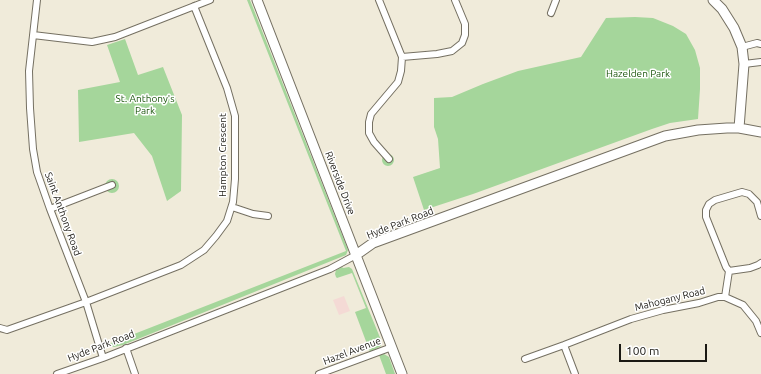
<!DOCTYPE html>
<html>
<head>
<meta charset="utf-8">
<style>
  body { margin:0 }
  #map { position:relative; width:761px; height:374px; overflow:hidden; background:#f0ebda; font-family:Ubuntu,sans-serif }
  canvas { display:block }
  .scale { position:absolute; left:619px; top:344px; width:88px; height:18px; box-sizing:border-box; border:2px solid #1b1913; border-top:0; padding-left:5px; font-size:12px; line-height:14px; white-space:nowrap; color:#1b1913; -webkit-text-stroke:3px #fff; paint-order:stroke }
</style>
</head>
<body>
<div id="map">
<canvas width="761" height="374"></canvas>
<div class="scale">100 m</div>
</div>
<script>
const ctx = document.querySelector('canvas').getContext('2d');
ctx.lineJoin = 'round';
function fillPath(path, color) { ctx.fillStyle = color; ctx.fill(path, 'evenodd'); }
const shape = rows => new Path2D(rows.map(r => 'M' + r).join(''));
function trace(path, color, width, dash) { ctx.strokeStyle = color; ctx.lineWidth = width; ctx.lineCap = dash ? 'butt' : 'round'; ctx.setLineDash(dash || []); ctx.stroke(path); }
function label(font, color, halo, rows, align = 'center') {
  ctx.font = font + ' Ubuntu,sans-serif'; ctx.lineWidth = 3; ctx.setLineDash([]); ctx.textBaseline = 'middle'; ctx.strokeStyle = halo; ctx.fillStyle = color; for (const [text, x, y, turn = 0] of rows) {
    ctx.save(); ctx.translate(x, y); ctx.rotate((+turn || 0) * Math.PI / 180); ctx.textAlign = isNaN(turn) ? turn : align; if (halo) ctx.strokeText(text, 0, 0); ctx.fillText(text, 0, 0); ctx.restore();
  }
}
fillPath(shape([
  [344,296,350,311,339,315,333,300]
]), '#f4dad5');
fillPath(shape([
  [247,0,250,0,348,250,346,255,123,345,114,347,106,345,346,251],
  [635,17,653,18,673,26,686,34,695,50,700,68,700,89,698,119,670,123,652,129,473,194,424,210,413,177,440,168,438,139,434,127,434,98,452,97,483,84,518,71,581,57,606,18],
  [125,39,138,75,163,67,182,115,181,191,167,201,152,156,134,133,79,142,78,90,120,82,107,45],
  '382 160a6 6 0 1 1 12 0a6 6 0 1 1-12 0Z',
  '105 186a7 7 0 1 1 14 0a7 7 0 1 1-14 0Z',
  [342,267,343,268,349,267,352,269,381,340,381,346,370,352,355,312,366,308,352,273,337,278,336,277,335,274,336,270],
  [384,354,389,357,395,374,386,374,379,355]
]), '#a5d69b');
const street = shape([
  [37,0,29,71,30,108,33,149,37,172,50,209,86,302,103,358],
  [379,0,402,57,401,71,398,82,371,114,369,122,369,133,374,142,389,159],
  [551,13,556,0],
  [33,35,92,42,115,37,210,0],
  [742,47,757,43,761,44],
  [402,57,437,54,452,51,462,43,465,35,465,24,455,0],
  [744,64,761,62],
  [232,207,253,214,268,216],
  [50,209,112,185],
  [729,271,750,268,758,265,761,263],
  [725,297,729,271,726,267,706,217,706,210,709,204,715,200,742,192,749,194,757,202,761,216],
  [0,328,7,330,86,302,181,265,204,250,216,236,227,221,233,202,235,179,235,116,227,88,194,6],
  [564,345,575,374],
  [126,348,135,374],
  [525,359,564,345,631,319,663,310,699,303,718,297,725,297,743,305,756,321,761,333],
  [57,374,103,358,330,269,356,255],
  [319,374,392,347]
]);
const secondary = shape([
  [257,0,402,374],
  [713,0,722,9,734,28,742,47,744,64,739,128],
  [356,255,373,243,665,136,698,130,727,128,739,128,761,132]
]);
trace(street, '#757062', 8);
trace(secondary, '#757062', 11);
trace(street, '#fff', 6);
trace(secondary, '#fff', 9);
label('10px', '#1b550d', '#fff', [
  ["Hazelden Park",638,74],
  ["St. Anthony's",145,99],
  ["Park",145,111]
]);
label('10px', '#1b1913', '#fff', [
  ["Hampton Crescent",223,155,-90],
  ["Riverside Drive",340,183,69],
  ["Saint Anthony Road",63,214,70],
  ["Hyde Park Road",400,223,-21],
  ["Mahogany Road",670,299,-14],
  ["Hyde Park Road",101,346,-21],
  ["Hazel Avenue",352,351,-21]
]);
</script>
</body>
</html>
